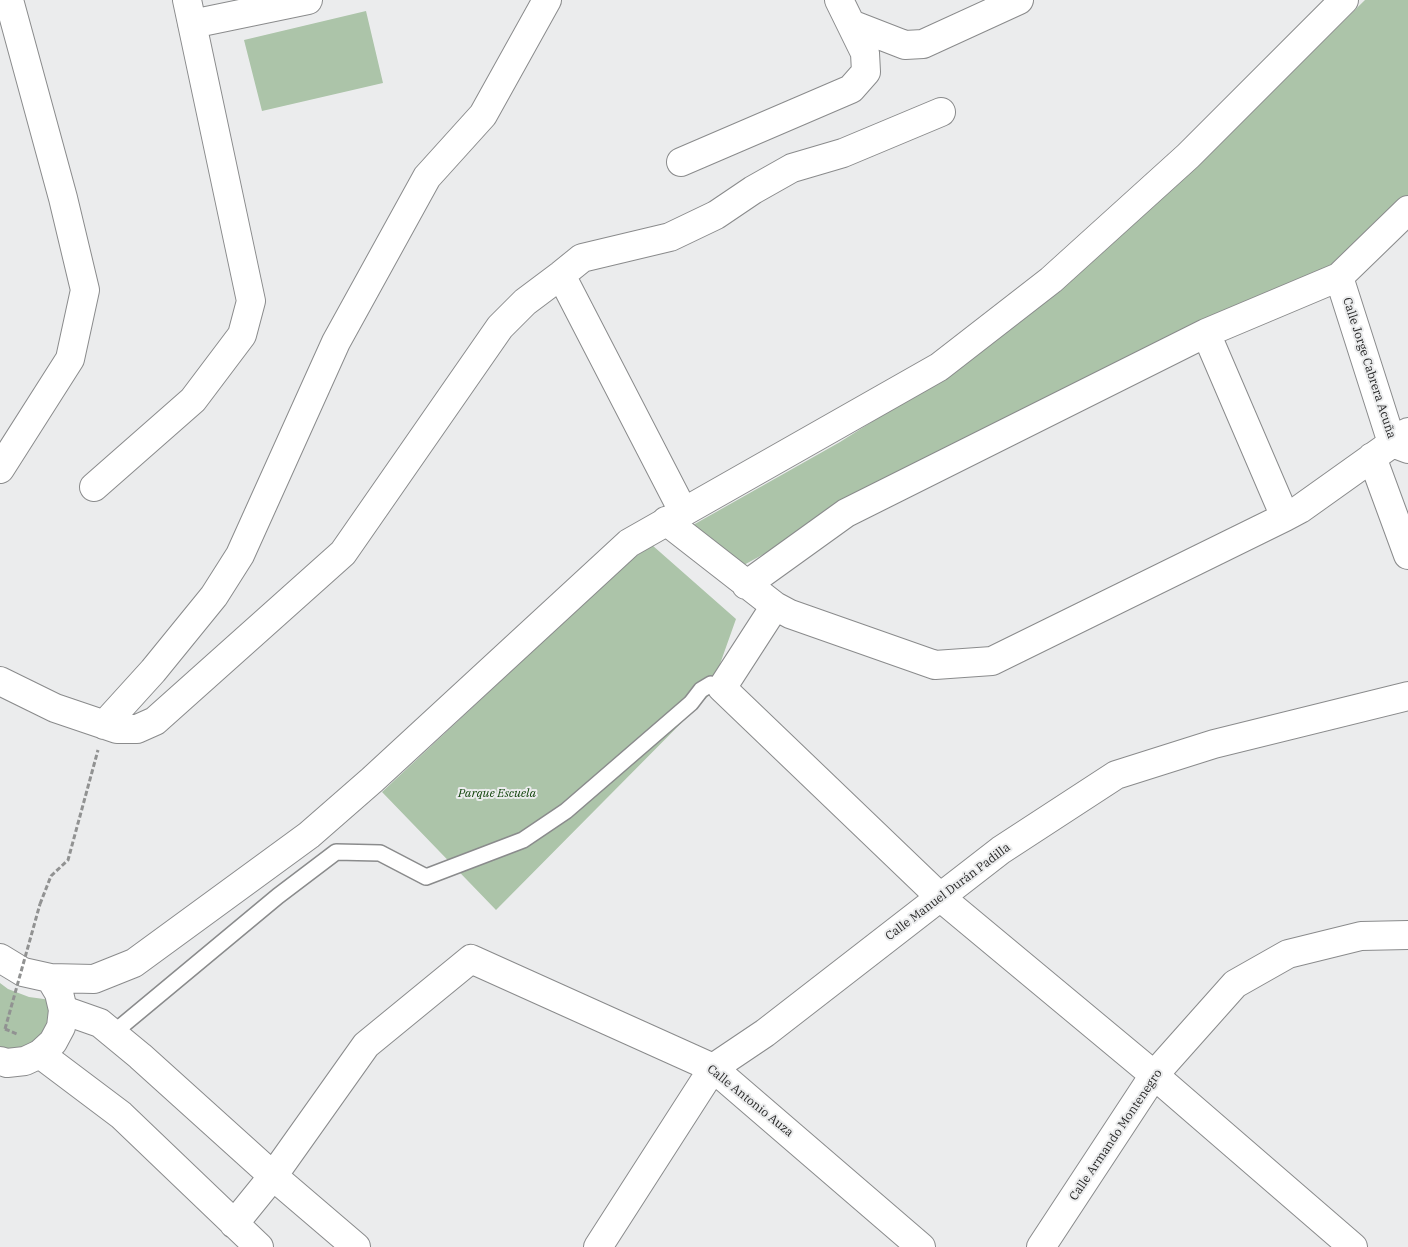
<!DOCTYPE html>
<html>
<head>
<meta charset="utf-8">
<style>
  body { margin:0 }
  canvas { display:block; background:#ebeced }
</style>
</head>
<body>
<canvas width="1408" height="1247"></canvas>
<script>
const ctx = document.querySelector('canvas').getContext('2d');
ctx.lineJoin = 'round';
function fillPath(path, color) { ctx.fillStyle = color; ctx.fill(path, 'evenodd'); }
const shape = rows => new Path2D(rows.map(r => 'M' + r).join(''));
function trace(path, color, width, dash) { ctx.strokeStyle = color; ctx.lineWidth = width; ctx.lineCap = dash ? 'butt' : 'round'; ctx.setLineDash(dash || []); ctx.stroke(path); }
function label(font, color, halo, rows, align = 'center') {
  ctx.font = font + ' "IBM Plex Serif",serif'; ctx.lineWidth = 4; ctx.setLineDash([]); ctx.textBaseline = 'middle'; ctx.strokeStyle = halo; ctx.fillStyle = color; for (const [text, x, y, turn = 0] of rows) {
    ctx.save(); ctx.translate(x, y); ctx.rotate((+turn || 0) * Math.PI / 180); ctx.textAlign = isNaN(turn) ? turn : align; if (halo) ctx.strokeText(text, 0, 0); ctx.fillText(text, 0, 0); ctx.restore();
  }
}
fillPath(shape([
  [1365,0,1408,0,1408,199,1354,252,1326,269,1222,315,946,447,909,466,793,538,742,566,693,525,840,442,968,361,1209,153],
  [366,11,383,83,262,111,244,40],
  [652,545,736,619,709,695,496,910,382,792,629,561],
  [0,983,8,989,29,997,51,1000,51,1027,34,1048,0,1051]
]), '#acc4a9');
const service = shape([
  [112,1034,278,896,336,852,380,853,426,877,523,840,566,811,691,703,701,690,711,684,722,688]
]);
const minor = shape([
  [192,24,308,0],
  [851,24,905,45,923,44,1019,0],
  [681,162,851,89,866,72,865,53,839,0],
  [561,275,683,511],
  [1339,277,1392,443,1408,449],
  [1206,333,1285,517],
  [1372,457,1408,555],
  [0,469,70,359,85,290,63,198,9,0],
  [94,487,193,400,242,335,251,301,187,0],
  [666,521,775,606,790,614,935,665,992,661,1285,517,1300,509,1408,432],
  [746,585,846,513,1206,333,1339,277,1408,210],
  [775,606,722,688,940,897,1154,1075,1353,1247],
  [0,681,55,708,117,729,137,729,155,721,343,553,500,327,525,302,561,275,582,258,670,237,716,215,753,190,792,168,843,153,941,112],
  [104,725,153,671,214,596,240,555,336,342,427,177,483,115,547,0],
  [63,1010,100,1023,140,1056,273,1176,356,1247],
  [40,1054,121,1115,259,1247],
  [234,1224,273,1176,366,1045,471,959,713,1068,921,1247],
  [598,1247,713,1068,765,1033,1001,850,1116,775,1214,744,1408,696],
  [1041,1247,1154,1075,1235,984,1288,954,1361,936,1408,935]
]);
const primary = shape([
  [0,958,23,972,50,978,94,979,134,963,309,835,372,780,629,543,939,367,1051,280,1188,156,1344,0],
  [0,1061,7,1063,25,1061,40,1054,53,1042,61,1027,63,1010,59,993,50,978]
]);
trace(service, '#8a8b8c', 18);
trace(minor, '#8a8b8c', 30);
trace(primary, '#8a8b8c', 30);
trace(shape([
  [40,904,51,876,68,860,98,750],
  [5,1029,17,1034]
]), '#919292', 3, [5, 2.5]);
trace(service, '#fff', 15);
trace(minor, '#fff', 28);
trace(primary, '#fff', 28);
trace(shape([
  [5,1029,40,904]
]), '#919292', 3, [5, 2.5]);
label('12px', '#272727', '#ebeced', [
  ["Calle Jorge Cabrera Acuña",1369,368,72],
  ["Calle Manuel Durán Padilla",948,892,-37],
  ["Calle Antonio Auza",750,1101,39],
  ["Calle Armando Montenegro",1116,1135,-56]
]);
label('italic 12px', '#11440b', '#ebeced', [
  ["Parque Escuela",497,794]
]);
</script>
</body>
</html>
